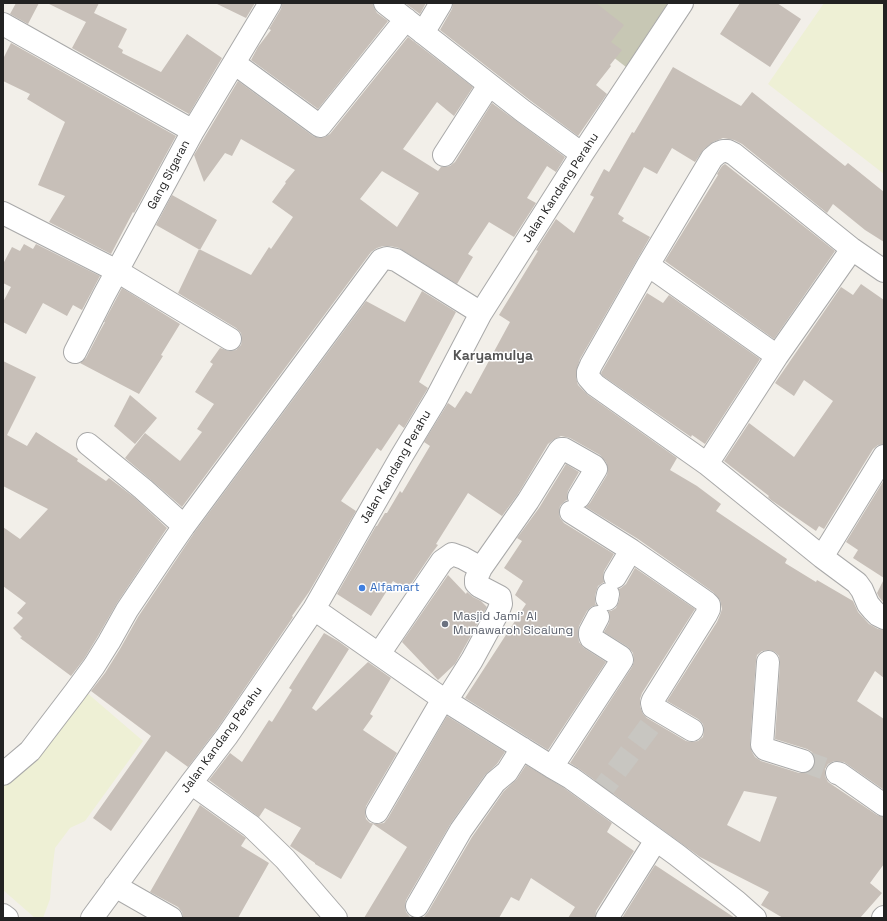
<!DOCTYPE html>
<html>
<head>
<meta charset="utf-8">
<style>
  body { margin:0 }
  #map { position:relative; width:887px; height:921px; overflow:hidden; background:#f2efe9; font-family:"Space Grotesk",sans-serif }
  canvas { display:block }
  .frame { position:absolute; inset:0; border:4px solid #222; pointer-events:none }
</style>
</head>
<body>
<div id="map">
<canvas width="887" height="921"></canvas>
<div class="frame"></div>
</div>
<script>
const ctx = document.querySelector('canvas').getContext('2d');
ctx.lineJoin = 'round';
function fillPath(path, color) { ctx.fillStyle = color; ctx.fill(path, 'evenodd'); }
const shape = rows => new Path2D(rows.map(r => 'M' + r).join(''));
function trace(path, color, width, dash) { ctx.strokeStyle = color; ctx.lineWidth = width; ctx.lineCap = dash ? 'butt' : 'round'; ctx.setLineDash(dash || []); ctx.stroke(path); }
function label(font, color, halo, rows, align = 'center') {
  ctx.font = font + ' "Space Grotesk",sans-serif'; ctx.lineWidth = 3; ctx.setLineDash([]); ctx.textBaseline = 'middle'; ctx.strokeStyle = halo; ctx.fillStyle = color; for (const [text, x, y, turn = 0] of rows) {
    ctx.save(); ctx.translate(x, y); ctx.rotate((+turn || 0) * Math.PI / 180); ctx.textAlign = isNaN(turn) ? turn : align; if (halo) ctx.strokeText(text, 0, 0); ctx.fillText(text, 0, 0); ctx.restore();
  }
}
fillPath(shape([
  [546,3,668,3,626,67,545,4]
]), '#c7c7b4');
fillPath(shape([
  [824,3,884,3,884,174,768,84],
  [86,692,143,741,85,821,70,828,55,848,52,873,50,899,43,918,35,918,3,890,3,786]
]), '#eef0d5');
fillPath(shape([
  [16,3,39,3,28,24,10,14],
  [47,3,99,3,94,13,127,29,118,47,123,50,122,53,161,72,187,34,222,58,189,114,72,48,86,22],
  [215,3,255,3,246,18],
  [282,3,373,3,374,8,377,13,388,21,318,109,251,60,258,47,271,30,269,29,281,9],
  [405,3,426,3,420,14],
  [453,3,596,3,624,25,611,42,622,50,610,65,611,66,596,85,607,94,578,136,531,101,440,30,452,9],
  [740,3,777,3,801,19,770,67,720,34],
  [408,37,473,87,454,116,437,102,403,149,438,171,441,167,444,167,450,166,455,162,492,103,565,157,556,172,547,166,527,198,536,203,514,237,489,222,468,254,473,257,457,284,399,248,390,246,383,246,377,248,371,252,182,507,151,480,125,458,145,433,180,461,202,432,197,429,214,404,195,392,213,364,210,362,220,348,229,351,236,350,241,345,242,339,241,333,236,328,178,293,199,249,251,275,269,247,271,249,293,217,272,202,286,183,285,182,295,170,241,139,232,156,225,153,204,182,194,155,238,81,313,136,319,138,325,137,330,134],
  [382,171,419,193,397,227,360,199],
  [11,43,176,136,134,213,133,212,111,254,49,222,65,196,38,185,65,122,27,99,30,94,3,81,3,59],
  [673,67,741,106,752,92,845,166,848,163,884,192,884,242,865,230,833,204,827,213,742,144,734,140,723,138,713,142,704,149,695,162,672,148,657,174,644,167,618,214,624,218,622,221,650,237,580,359,576,372,576,378,578,385,588,395,677,458,670,470,697,486,721,504,716,511,787,559,785,563,816,582,817,580,853,601,858,612,869,624,878,629,884,630,884,678,875,671,857,701,884,719,884,790,844,762,834,761,828,764,825,769,825,776,828,782,877,815,884,817,884,864,870,883,882,893,860,918,783,918,761,905,769,892,700,857,578,768,570,763,632,667,634,662,633,653,628,647,604,632,609,623,610,617,609,611,611,611,616,608,619,601,620,596,619,589,621,588,626,584,635,568,695,609,642,693,640,699,640,706,643,714,647,718,686,741,692,742,698,741,703,737,704,730,703,724,698,719,667,701,717,622,720,615,722,609,720,600,713,592,638,539,586,507,590,503,607,475,608,469,606,462,600,455,570,438,561,436,553,440,548,444,518,494,502,516,468,493,436,544,438,545,432,553,407,590,393,581,371,616,337,594,376,526,377,526,385,513,387,513,400,491,402,493,430,446,424,442,448,403,455,408,466,391,471,394,510,322,499,315,538,251,536,250,556,219,574,233,594,197,590,195,604,169,609,172,632,132,634,133],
  [769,650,775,652,779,656,780,663,775,739,807,749,812,752,815,758,815,764,812,770,806,773,799,773,761,761,755,757,752,752,750,744,756,661,757,655,762,651],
  [744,791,777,797,760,842,727,825],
  [725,164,835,251,774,339,665,261,718,175,717,174,722,166],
  [172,195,217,220,200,250,156,225],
  [24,244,33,249,36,244,100,276,82,310,73,305,67,316,43,303,26,334,3,322,3,302,11,287,3,283,3,264,12,247,20,251],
  [861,284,884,300,884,444,878,445,873,449,824,529,819,526,816,531,771,500,768,497,769,496,724,461,749,423,794,457,833,401,804,380,794,396,775,383,841,287,853,295],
  [122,288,180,324,161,355,163,356,139,394,80,363,86,358,100,331,105,322,104,322],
  [422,291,456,312,419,382,428,388,404,428,399,424,381,451,377,448,341,501,356,511,309,592,292,616,293,617,217,729,188,767,166,751,111,831,93,818,151,736,91,691,105,673,120,649,138,617,194,533,366,301,405,322],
  [647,293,663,303,669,295,760,359,705,444,692,435,691,437,603,376,601,373],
  [3,361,36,377,7,435,27,446,36,432,78,459,77,461,106,481,109,478,135,498,167,528,117,603,98,636,84,659,71,676,20,638,22,637,13,628,23,618,17,613,26,603,3,586,3,527,20,539,48,509,3,486],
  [130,395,157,418,135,444,114,426],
  [566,464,579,472,568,491,567,496,567,500,565,501,560,506,559,512,560,518,564,523,614,554,604,571,603,576,604,582,598,586,596,592,595,597,595,603,596,605,591,607,587,611,579,626,578,632,579,642,584,648,606,662,548,750,465,698,526,604,515,595,523,581,504,568,522,541,517,538,539,508],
  [884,480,884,578,853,558,858,550,846,542],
  [448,575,466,594,467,592,473,597,481,601,487,607,455,664,438,680,402,642],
  [884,579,884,603,879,597,877,593],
  [324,633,338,641,349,649,312,708,316,711,368,662,391,678,370,714,373,716,363,730,397,753,366,806,365,812,366,819,370,823,377,824,384,823,388,818,447,716,505,752,497,764,485,775,451,823,406,900,405,906,406,912,410,917,415,918,364,918,407,847,373,824,341,879,315,864,315,863,290,846,301,828,265,808,259,817,209,780,230,753,242,762,269,720,272,722,292,690,289,688],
  [526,765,564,788,612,823,607,832,634,851,596,911,595,918,568,918,575,907,531,878,519,901,511,897,499,918,419,918,424,917,428,912,472,837,504,791,517,779],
  [200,805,246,838,241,846,269,863,238,918,183,918,182,912,178,907,150,892],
  [655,865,735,918,622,918]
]), '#c7bfb8');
trace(shape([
  [803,761,837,773],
  [597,797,661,711]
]), '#c8c6c1', 22, [22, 11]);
const minor = shape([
  [385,3,523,111,582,154],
  [3,24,193,131],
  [423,33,441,3],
  [234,63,320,126,406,19],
  [444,155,489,85],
  [3,213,117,271,230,339],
  [648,265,777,356],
  [884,271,852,249,734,154,728,151,723,151,718,153,712,158,648,265,591,365,588,372,588,377,595,385,707,464,822,557,857,583,862,590,868,604,873,610,878,615,884,618],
  [75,352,104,295,193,131,270,3],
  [707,464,777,356,852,249],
  [571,512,631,550,615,577],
  [184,526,381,260,387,258,396,260,481,313],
  [631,550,706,602,709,605,709,609,706,615,653,700,652,703,653,707,692,730],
  [822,557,884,456],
  [607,599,608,594],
  [314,609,443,699,552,767,571,778,677,855,737,902,755,918],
  [379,654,442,561,452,554,463,558,481,568],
  [768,662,762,745,765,749,803,761],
  [446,701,472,660,498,612,501,604,500,597,479,586,476,583,476,579,481,568,528,501,559,451,561,449,564,449,594,466,596,469,579,497],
  [552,767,622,660,621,657,591,638,590,635,590,632,598,617],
  [837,773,840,774,884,805],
  [3,774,30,751,75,692,94,666,109,642,127,610,166,552,184,526,143,489,88,444],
  [191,783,251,826,285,859,336,918],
  [377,812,443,699],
  [115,886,171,918],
  [417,906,461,830,495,782,507,772,522,748],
  [3,915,7,918],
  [92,918,191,783,227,736,314,609,401,457,436,399,481,313,582,154,682,3],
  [607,918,656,840],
  [883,918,884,917]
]);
trace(minor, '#a9a9a9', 24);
trace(minor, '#fff', 22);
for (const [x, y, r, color] of [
  [362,588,4,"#3f7fe0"],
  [445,624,4,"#6b7280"]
]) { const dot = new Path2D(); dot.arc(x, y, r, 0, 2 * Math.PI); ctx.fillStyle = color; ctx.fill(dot); trace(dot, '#fff', 1.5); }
label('12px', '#222', '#fff', [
  ["Gang Sigaran",169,175,-62],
  ["Jalan Kandang Perahu",561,188,-57],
  ["Jalan Kandang Perahu",396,467,-60],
  ["Jalan Kandang Perahu",222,740,-54]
]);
label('12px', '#366cbe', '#fff', [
  ["Alfamart",370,588]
], 'left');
label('12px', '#5b616d', '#fff', [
  ["Masjid Jami' Al",453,617],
  ["Munawaroh Sicalung",453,631]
], 'left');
label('bold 14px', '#555', '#fff', [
  ["Karyamulya",493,356]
]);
</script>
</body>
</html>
